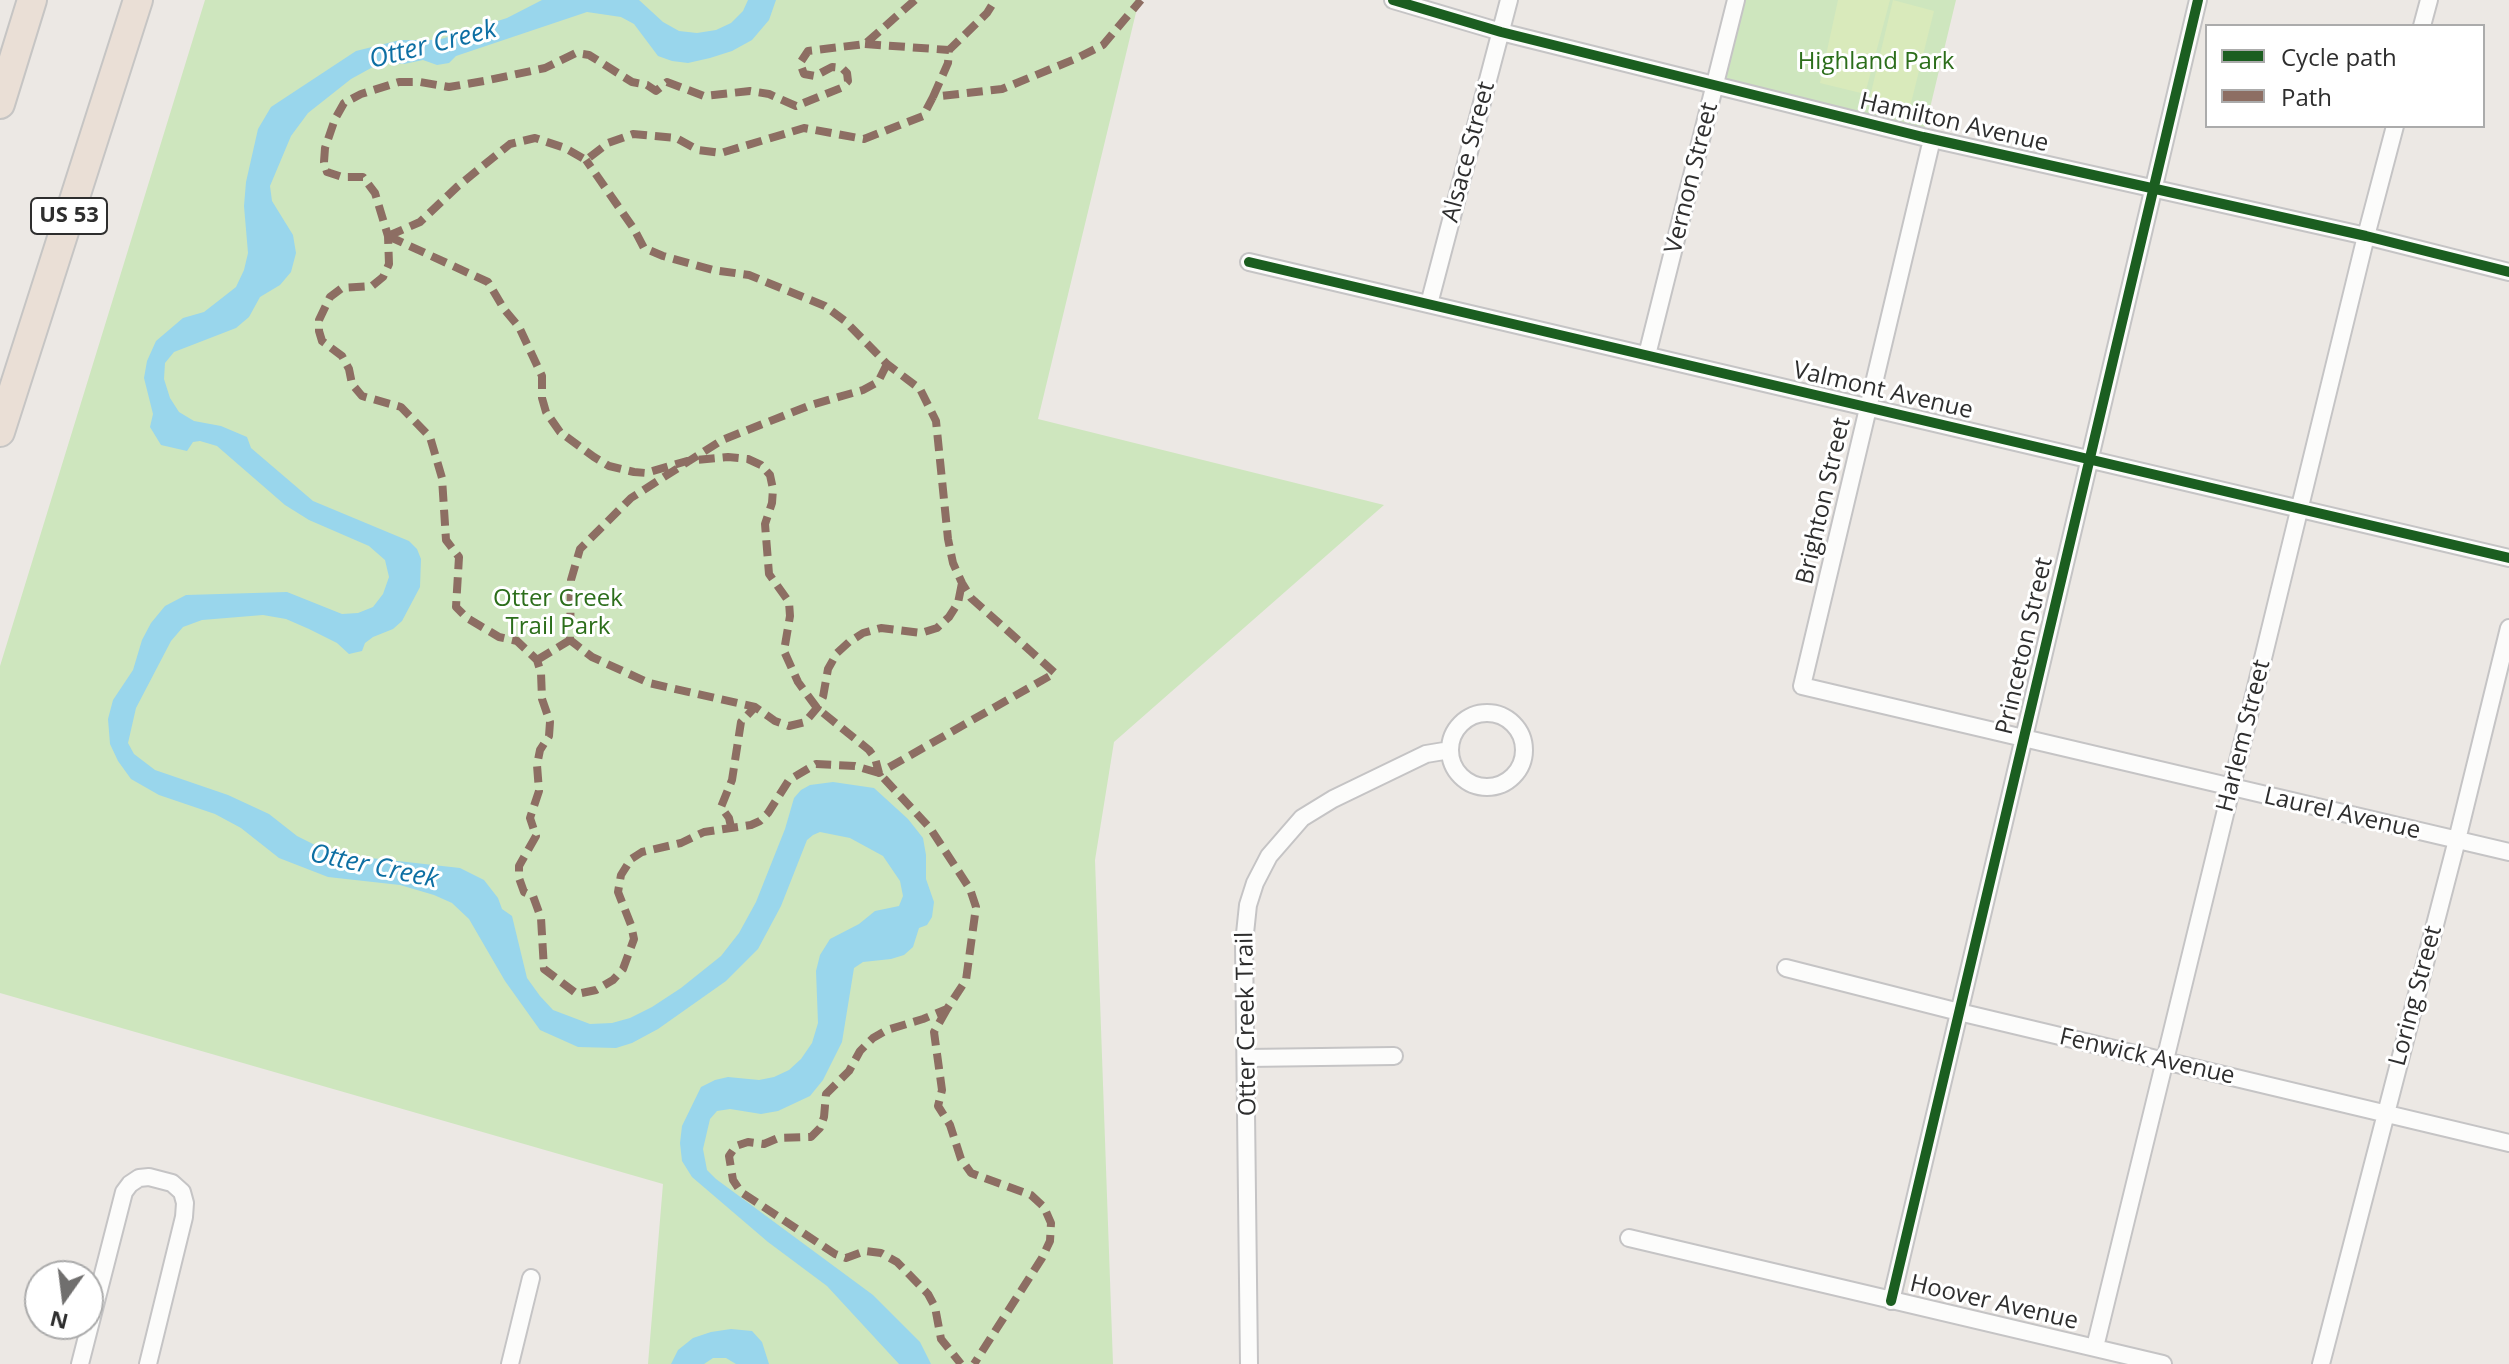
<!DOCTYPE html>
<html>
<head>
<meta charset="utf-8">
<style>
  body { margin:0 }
  #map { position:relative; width:2509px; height:1364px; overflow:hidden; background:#ece8e4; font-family:"Open Sans",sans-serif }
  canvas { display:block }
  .legend { position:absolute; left:2205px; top:24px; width:280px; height:104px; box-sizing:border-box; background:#fff; border:2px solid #ababab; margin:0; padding:10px 14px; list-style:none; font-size:24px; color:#2e2e2e }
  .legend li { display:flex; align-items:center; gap:16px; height:40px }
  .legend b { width:40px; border:2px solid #ababab }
  .north { position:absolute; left:24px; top:1260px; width:80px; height:80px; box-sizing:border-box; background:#fff; border:2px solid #ababab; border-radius:50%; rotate:194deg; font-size:22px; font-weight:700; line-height:32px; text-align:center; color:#2e2e2e }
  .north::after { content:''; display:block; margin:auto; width:28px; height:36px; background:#706f6e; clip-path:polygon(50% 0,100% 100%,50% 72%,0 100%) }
</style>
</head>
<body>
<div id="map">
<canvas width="2509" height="1364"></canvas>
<ul class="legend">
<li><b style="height:10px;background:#1b5e20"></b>Cycle path</li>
<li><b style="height:10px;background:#8d6e63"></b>Path</li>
</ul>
<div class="north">N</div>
</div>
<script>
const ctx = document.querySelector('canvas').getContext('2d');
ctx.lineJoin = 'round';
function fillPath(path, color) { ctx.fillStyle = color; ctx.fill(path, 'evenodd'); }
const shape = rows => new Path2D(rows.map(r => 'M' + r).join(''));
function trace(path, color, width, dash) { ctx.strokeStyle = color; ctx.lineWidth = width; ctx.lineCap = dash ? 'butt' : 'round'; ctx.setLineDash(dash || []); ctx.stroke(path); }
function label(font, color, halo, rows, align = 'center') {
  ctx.font = font + ' "Open Sans",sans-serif'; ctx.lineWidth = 6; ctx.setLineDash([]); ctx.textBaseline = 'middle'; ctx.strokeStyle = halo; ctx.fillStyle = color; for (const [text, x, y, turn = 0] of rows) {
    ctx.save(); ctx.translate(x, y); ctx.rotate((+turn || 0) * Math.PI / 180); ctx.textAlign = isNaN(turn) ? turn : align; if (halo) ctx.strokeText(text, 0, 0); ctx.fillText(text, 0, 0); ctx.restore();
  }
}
fillPath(shape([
  [205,0,1139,0,1038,419,1384,505,1114,742,1095,860,1113,1364,648,1364,663,1184,0,993,0,666],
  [1736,0,1956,0,1923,137,1715,85]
]), '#cee6be');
fillPath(shape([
  [1838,0,1890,0,1865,94,1820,83],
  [1893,0,1934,11,1910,107,1870,97]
]), '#d9eabb');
fillPath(shape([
  [542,0,639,0,663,22,679,31,697,33,716,30,731,23,743,11,748,0,776,0,769,20,752,40,732,51,710,58,688,63,672,61,658,56,634,24,621,17,587,12,456,56,449,63,437,65,423,60,404,64,382,62,351,79,308,113,291,136,270,186,272,201,293,235,296,253,291,272,280,285,260,297,249,317,236,328,174,352,165,363,164,379,170,398,179,412,194,421,221,426,247,437,251,448,313,501,409,541,417,549,421,559,420,587,402,621,393,629,373,637,365,643,362,651,349,654,337,643,309,629,286,619,263,615,202,620,183,627,171,641,136,708,128,743,134,754,155,770,228,795,269,814,297,836,319,847,344,855,460,868,484,880,498,898,502,909,512,916,527,978,540,996,553,1010,590,1024,612,1023,630,1018,652,1007,681,988,721,956,739,933,756,902,785,829,794,798,801,790,810,785,833,782,874,788,908,819,923,838,926,855,926,879,934,902,932,917,927,925,919,928,913,947,904,955,891,959,863,962,854,968,842,1042,823,1080,810,1096,778,1111,761,1114,730,1109,717,1111,710,1119,703,1149,707,1170,716,1179,873,1295,920,1342,931,1364,899,1364,827,1286,768,1242,692,1177,682,1161,680,1143,682,1126,701,1087,715,1080,728,1077,759,1080,774,1077,789,1070,801,1059,812,1043,818,1023,816,971,820,955,830,939,859,924,875,911,899,906,903,896,900,881,883,856,850,838,820,832,813,835,807,840,781,906,758,949,726,981,658,1029,632,1043,616,1048,578,1047,540,1030,505,981,469,919,452,903,434,895,400,885,328,877,279,858,241,828,215,814,159,795,131,779,118,761,110,744,108,719,113,700,133,670,142,640,151,623,165,606,186,595,287,592,342,614,358,613,373,607,383,594,389,577,385,560,369,546,309,520,285,505,217,446,200,441,193,442,187,451,161,445,150,427,153,414,144,378,147,361,156,341,183,318,204,312,222,298,236,287,244,270,248,253,244,206,246,182,258,129,271,107,356,51,400,40,438,40,507,18],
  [731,1329,752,1331,762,1342,769,1364,736,1364,726,1358,713,1358,704,1364,671,1364,678,1350,693,1338,711,1332]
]), '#99d6ec');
const minor = shape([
  [1393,0,1501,32,1923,137,2366,236,2509,272],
  [2422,26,2429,0],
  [1932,139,1802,686,2509,852],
  [1249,262,2509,558],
  [1429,304,1509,0],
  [1647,355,1736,0],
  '1450 750a37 37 0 1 1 74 0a37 37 0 1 1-74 0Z',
  [1786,968,1959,1012,2509,1143],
  [1248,1058,1394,1056],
  [1629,1238,2163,1364],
  [1891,1301,2198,0],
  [2095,1347,2366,236,2395,126],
  [80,1364,124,1192,130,1184,139,1178,149,1177,172,1183,182,1192,185,1203,184,1217,148,1364],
  [510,1364,531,1278],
  [1249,1364,1244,943,1248,905,1255,883,1269,856,1302,818,1333,799,1426,754,1450,750],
  [2321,1364,2457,840,2509,628]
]);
const motorway = shape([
  [0,104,32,0],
  [0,432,138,0]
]);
trace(minor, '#c5c4c5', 20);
trace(motorway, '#c6c5c4', 32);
trace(minor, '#fcfcfb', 16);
trace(motorway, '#eadfd6', 28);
trace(shape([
  [915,0,865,44,808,51,800,63,804,74,815,76,832,67,842,68,847,73,848,81,841,88,796,106,769,94,750,91,704,96,667,82,656,91,647,85,632,82,589,55,576,53,545,68,484,81,449,87,420,82,399,82,361,94,344,103,335,119,325,148,324,162,327,172,342,177,363,177,375,193,388,236,389,264,383,277,372,286,342,288,330,297,319,320,319,331,322,341,342,356,349,369,352,384,362,396,401,407,430,437,442,478,446,540,459,557,456,607,467,618,499,637,517,641,537,660,541,673,542,699,550,722,549,736,540,750,537,765,539,791,530,818,536,836,519,866,519,878,524,892,533,896,541,918,544,969,577,994,596,990,613,980,623,969,634,939,631,925,618,892,621,875,631,859,642,852,681,843,704,832,751,825,760,821,768,813,789,780,816,764,855,766,879,773,930,828,970,889,976,907,966,980,947,1009,923,1019,887,1030,873,1038,860,1051,849,1071,826,1094,824,1117,820,1128,811,1137,778,1138,764,1144,748,1142,736,1146,729,1156,733,1180,741,1192,835,1254,846,1258,865,1251,881,1253,897,1262,928,1294,935,1307,941,1339,961,1364],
  [865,44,949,50],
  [933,97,948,63,949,50,987,13,995,0],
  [388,236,488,282,504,309,519,327,542,376,542,398,546,412,560,432,594,457,609,466,634,472,646,473,687,461,728,457,748,459,761,465,770,475,773,489,772,503,765,524,769,574,789,602,790,616,784,651,798,682,817,708,869,750,875,758,879,773,1055,673,971,598,962,583,953,563,948,539,936,421,920,389,887,364,845,321,825,306,749,275,713,270,663,256,644,248,634,229,586,160],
  [388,236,420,222,458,186,510,144,535,138,565,148,586,160,608,143,633,134,676,138,698,150,721,153,804,128,864,139,923,116,933,97,1002,89,1075,59,1103,45,1141,0],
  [887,364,878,382,863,390,811,405,722,440,631,498,580,549,571,580,570,640,592,657,649,683,755,707,775,721,789,726,805,722,817,708,823,697,828,669,837,653,849,642,863,633,881,628,921,633,937,628,949,617,958,603,962,583],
  [537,660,570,640],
  [731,827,729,818,721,807,732,780,741,722,755,707],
  [947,1009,934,1032,942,1090,938,1106,950,1125,961,1159,971,1173,1031,1195,1044,1207,1051,1223,1050,1241,1042,1258,974,1364]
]), '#8d6e63', 8, [16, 8]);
trace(shape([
  [1393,0,1501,32,1923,137,2366,236,2509,272],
  [1249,262,2509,558],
  [1891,1301,2198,0]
]), '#1b5e20', 10);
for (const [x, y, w] of [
  [69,216,76]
]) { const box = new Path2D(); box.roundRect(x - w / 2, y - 18, w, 36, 6); ctx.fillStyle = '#fff'; ctx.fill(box); trace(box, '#2e2e2e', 2); }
label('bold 22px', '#2e2e2e', null, [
  ["US 53",69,216]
]);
label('24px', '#2c6e1b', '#fff', [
  ["Highland Park",1876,62],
  ["Otter Creek",558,599],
  ["Trail Park",558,627]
]);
label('24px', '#2e2e2e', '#fff', [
  ["Hamilton Avenue",1954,123,13],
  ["Alsace Street",1469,152,-75],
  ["Vernon Street",1692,178,-76],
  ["Valmont Avenue",1883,391,13],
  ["Brighton Street",1824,501,-77],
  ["Princeton Street",2025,646,-77],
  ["Harlem Street",2244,736,-76],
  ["Laurel Avenue",2342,814,13],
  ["Loring Street",2416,996,-75],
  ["Otter Creek Trail",1247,1024,-91],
  ["Fenwick Avenue",2147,1057,13],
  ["Hoover Avenue",1994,1303,13]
]);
label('italic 26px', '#0d6fa3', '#fff', [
  ["Otter Creek",433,45,-14],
  ["Otter Creek",374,867,12]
]);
</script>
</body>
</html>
